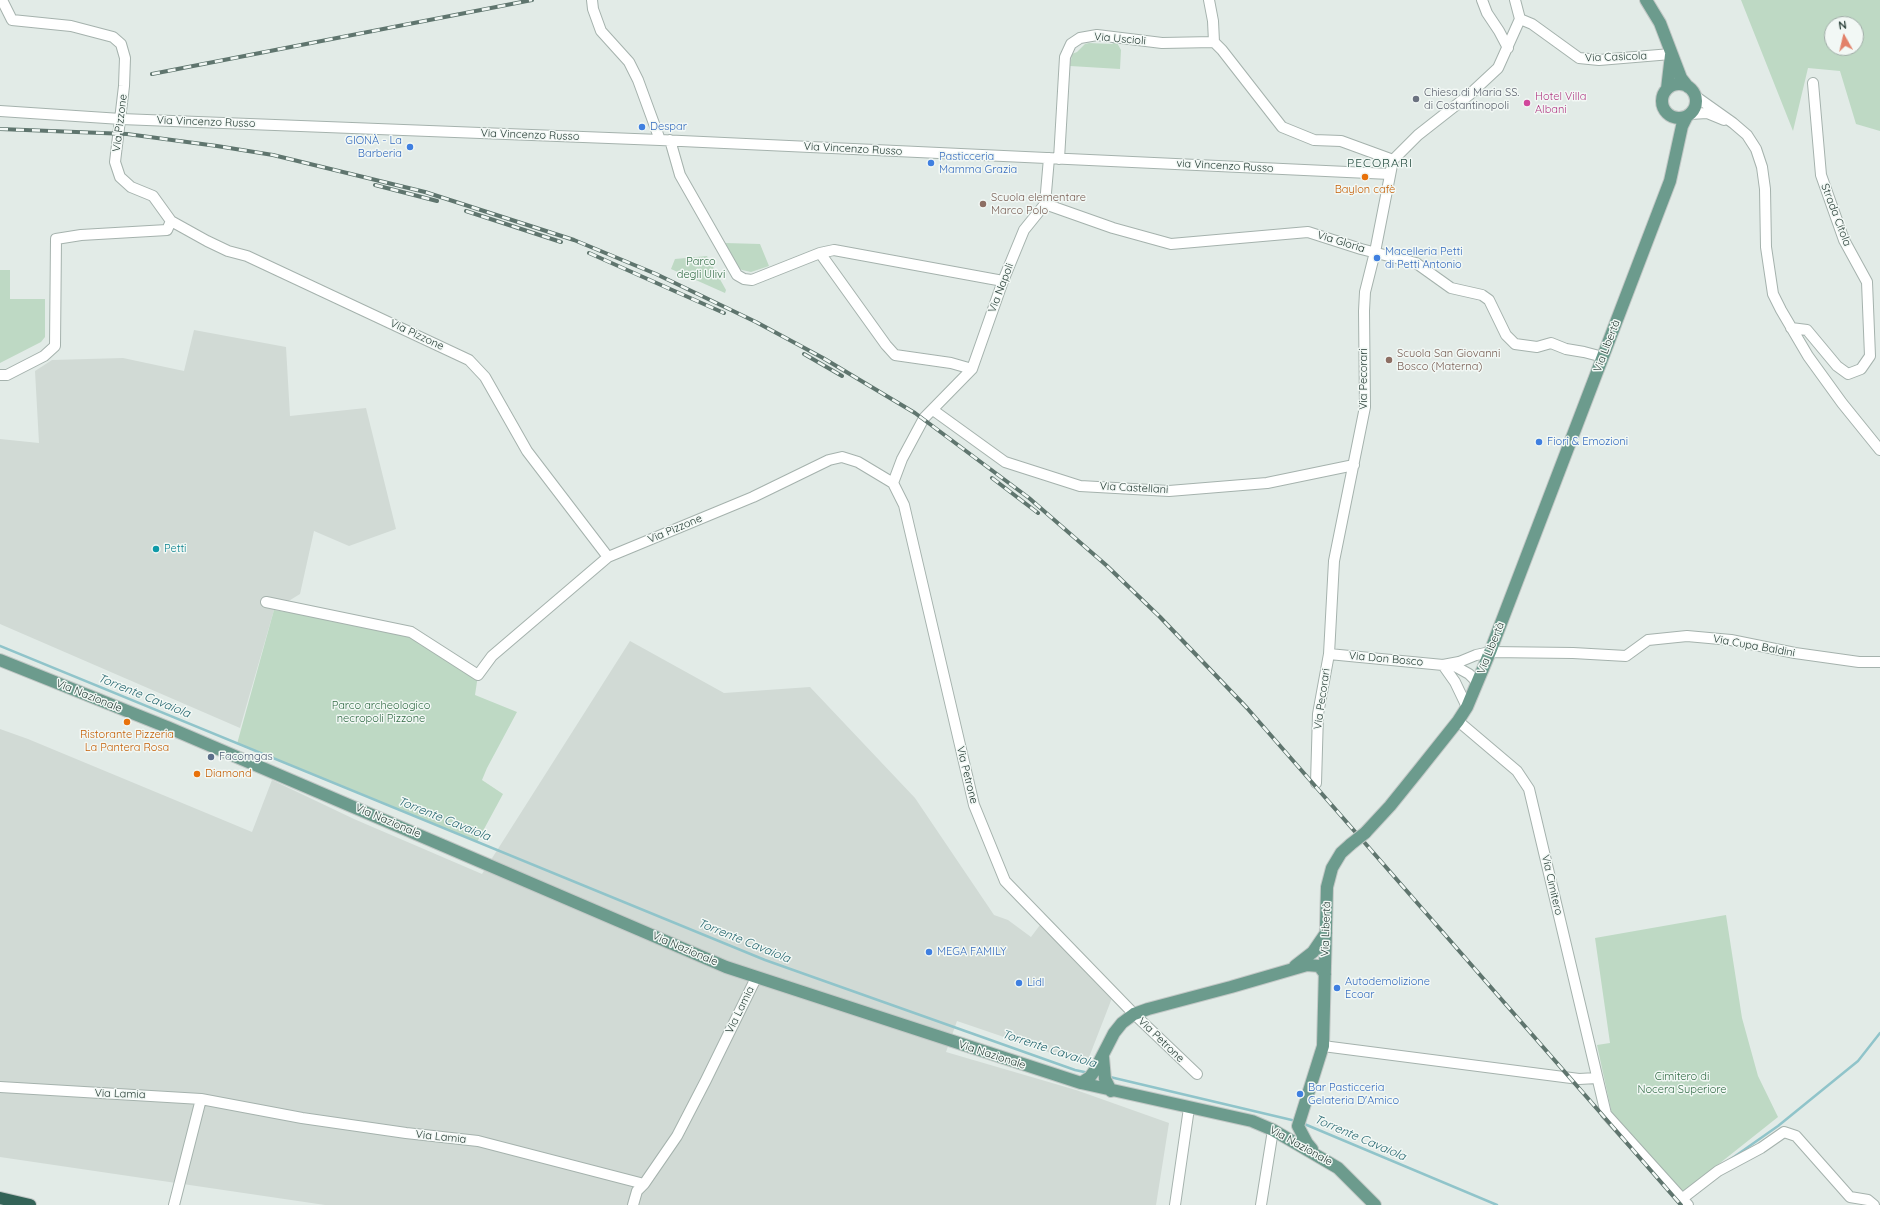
<!DOCTYPE html>
<html>
<head>
<meta charset="utf-8">
<style>
  body { margin:0 }
  #map { position:relative; width:1880px; height:1205px; overflow:hidden; background:#e2ebe7; font-family:Quicksand,sans-serif }
  canvas { display:block }
  .north { position:absolute; left:1824px; top:16px; width:40px; height:40px; box-sizing:border-box; background:#f2f8f5; border:1px solid #a0aca7; border-radius:50%; rotate:352deg; font-size:11px; font-weight:700; line-height:16px; text-align:center; color:#243a33 }
  .north::after { content:''; display:block; margin:auto; width:14px; height:18px; background:#e28169; clip-path:polygon(50% 0,100% 100%,50% 72%,0 100%) }
</style>
</head>
<body>
<div id="map">
<canvas width="1880" height="1205"></canvas>
<div class="north">N</div>
</div>
<script>
const ctx = document.querySelector('canvas').getContext('2d');
ctx.lineJoin = 'round';
function fillPath(path, color) { ctx.fillStyle = color; ctx.fill(path, 'evenodd'); }
const shape = rows => new Path2D(rows.map(r => 'M' + r).join(''));
function trace(path, color, width, dash) { ctx.strokeStyle = color; ctx.lineWidth = width; ctx.lineCap = dash ? 'butt' : 'round'; ctx.setLineDash(dash || []); ctx.stroke(path); }
function label(font, color, halo, rows, align = 'center') {
  ctx.font = font + ' Quicksand,sans-serif'; ctx.lineWidth = 3; ctx.setLineDash([]); ctx.textBaseline = 'middle'; ctx.strokeStyle = halo; ctx.fillStyle = color; for (const [text, x, y, turn = 0] of rows) {
    ctx.save(); ctx.translate(x, y); ctx.rotate((+turn || 0) * Math.PI / 180); ctx.textAlign = isNaN(turn) ? turn : align; if (halo) ctx.strokeText(text, 0, 0); ctx.fillText(text, 0, 0); ctx.restore();
  }
}
fillPath(shape([
  [194,330,286,347,290,416,366,408,396,529,349,546,314,531,300,594,274,610,240,728,0,624,0,439,39,443,35,371,52,360,123,358,184,371],
  [630,641,724,693,810,687,915,798,994,915,1008,920,1031,937,1040,925,1112,998,1086,1065,957,1021,946,1052,1076,1090,1169,1123,1156,1205,325,1205,0,1157,0,729,28,739,252,832,272,780,354,819,482,874]
]), '#d1dad5');
fillPath(shape([
  [1741,0,1880,0,1880,131,1856,124,1840,71,1808,68,1793,131],
  [1832,24,1856,24,1856,48,1832,48],
  [1116,41,1121,50,1120,69,1070,66,1072,54,1077,52,1085,44,1089,43,1112,44],
  [725,243,760,244,769,266,751,272,742,270,736,267],
  [707,256,726,290,725,293,671,269,675,259],
  [0,270,10,270,10,299,45,299,45,337,41,342,0,363],
  [274,610,411,632,478,675,475,695,517,712,487,768,482,780,503,794,477,842,237,744],
  [1726,915,1742,1018,1758,1076,1778,1117,1686,1190,1681,1191,1613,1119,1597,1045,1610,1043,1595,938]
]), '#bed9c4');
trace(shape([
  [0,646,765,960,1075,1070,1089,1073],
  [1110,1077,1296,1121],
  [1302,1123,1497,1205],
  [1731,1159,1778,1126,1858,1061,1880,1033]
]), '#90c4ca', 2.5);
const minor = shape([
  [2,0,12,20,71,26,113,37,121,44,125,58,124,86,115,162,120,177,131,187,153,196,171,221,207,241,228,251,247,256,469,360,485,377,527,451,608,557,753,497,829,460,842,457,858,462,893,483],
  [592,0,593,9,601,31,629,62,638,80,660,140],
  [1209,0,1213,21,1214,42,1222,50,1282,127,1314,140,1341,141,1393,160],
  [1482,0,1487,13,1499,31,1508,48],
  [1515,0,1520,19],
  [1520,19,1532,24,1579,58,1599,60,1671,54],
  [1695,96,1733,123,1747,135,1756,149,1762,167,1765,189,1766,247,1773,294,1781,310,1808,356,1842,403,1880,450],
  [0,111,121,119,660,140,1390,174],
  [1690,114,1707,113,1724,120],
  [670,140,680,175,737,275,744,279,752,280,820,253,886,345,895,355,951,363,972,369],
  [1049,158,1045,204,1024,230,1003,281,972,369,924,418,902,459,893,483,904,505,974,805,1005,881,1134,1014,1197,1074],
  [1059,159,1065,57,1071,44,1080,38,1097,35,1162,43,1214,42],
  [1045,204,1113,228,1171,244,1308,232,1361,249,1416,263,1451,288,1482,295,1489,300,1506,335,1515,344,1537,347,1551,343,1566,349,1584,352,1603,357],
  [820,253,834,250,1003,281],
  [1791,328,1807,330,1837,366,1848,374,1861,369,1870,356,1867,282,1844,240,1821,175,1813,83],
  [0,375,7,375,44,356,55,346,56,239,81,235,167,230,171,221],
  [933,410,1005,462,1080,486,1169,491,1267,483,1354,465],
  [266,602,411,632,478,675,492,656,608,557],
  [1329,654,1443,665,1459,662,1476,655,1490,652,1573,653,1626,656,1648,640,1687,636,1731,640,1795,653,1859,662,1880,662],
  [1451,664,1469,674,1477,682],
  [1443,665,1455,682,1467,707],
  [1458,721,1517,771,1529,789,1606,1114,1688,1205],
  [1316,783,1318,714,1329,654,1334,561,1365,407,1364,311,1365,292,1375,252,1393,160,1418,135,1469,95,1498,68,1520,19],
  [1323,1046,1579,1079,1597,1078],
  [0,1087,201,1099,302,1118,406,1133,478,1141,644,1184,677,1136,706,1080,756,978],
  [1683,1198,1718,1171,1761,1148,1784,1132,1796,1136,1850,1197,1868,1200,1874,1205],
  [174,1205,201,1099],
  [633,1205,637,1191,644,1184],
  [1175,1205,1189,1108],
  [1261,1205,1273,1130]
]);
const major = shape([
  [1646,0,1660,23,1681,78,1688,87],
  '1662 101a17 17 0 1 1 34 0a17 17 0 1 1-34 0Z',
  [1667,89,1671,55],
  [0,660,167,727,726,967,1081,1083,1252,1121,1273,1130,1338,1168,1375,1205],
  [1365,833,1390,806,1419,770,1458,721,1467,707,1490,652,1670,181,1682,126,1687,116],
  [1295,966,1313,952,1326,933],
  [1103,1057,1105,1079,1111,1091],
  [1081,1083,1090,1077,1095,1070,1114,1033,1122,1023,1134,1014,1148,1009,1231,987,1307,965,1319,966,1325,974],
  [1312,1149,1307,1143,1298,1126,1323,1046,1327,887,1332,868,1341,853,1351,844]
]);
const highway = shape([
  [0,1198,30,1205]
]);
trace(minor, '#a5b2ad', 12);
trace(major, '#c2c8c6', 14);
trace(highway, '#c2c8c6', 14);
trace(minor, '#fff', 10);
trace(major, '#6c9b8d', 12);
trace(highway, '#336357', 12);
const rail = shape([
  [152,74,532,0],
  [0,129,127,134,217,146,273,155,425,192,574,240,656,274,756,322,823,358,915,413,1029,498,1106,565,1160,617,1247,708,1681,1205],
  [375,185,437,201],
  [466,211,561,242],
  [589,253,724,313],
  [804,354,842,376],
  [992,478,1038,513]
]);
trace(rail, '#5f756e', 4);
trace(rail, '#f2f8f5', 2.5, [8]);
const majorBridge = shape([
  [1351,844,1365,833]
]);
trace(majorBridge, '#c2c8c6', 14, []);
trace(majorBridge, '#6c9b8d', 12);
for (const [x, y, r, color] of [
  [1416,99,4,"#6b7280"],
  [1527,103,4,"#d1479c"],
  [642,127,4,"#3f7fe0"],
  [410,147,4,"#3f7fe0"],
  [931,163,4,"#3f7fe0"],
  [1365,177,4,"#e8710a"],
  [983,204,4,"#8d6e63"],
  [1377,258,4,"#3f7fe0"],
  [1389,360,4,"#8d6e63"],
  [1539,442,4,"#3f7fe0"],
  [156,549,4,"#0f9aa8"],
  [127,722,4,"#e8710a"],
  [211,757,4,"#5c6f8a"],
  [197,774,4,"#e8710a"],
  [929,952,4,"#3f7fe0"],
  [1019,983,4,"#3f7fe0"],
  [1337,988,4,"#3f7fe0"],
  [1300,1094,4,"#3f7fe0"]
]) { const dot = new Path2D(); dot.arc(x, y, r, 0, 2 * Math.PI); ctx.fillStyle = color; ctx.fill(dot); trace(dot, '#f2f8f5', 1.5); }
label('11px', '#243a33', '#f2f8f5', [
  ["Via Uscioli",1120,39,5],
  ["Via Casicola",1616,57,-2],
  ["Via Vincenzo Russo",206,122,2],
  ["Via Pizzone",120,123,-83],
  ["Via Vincenzo Russo",530,135,2],
  ["Via Vincenzo Russo",853,149,3],
  ["via Vincenzo Russo",1225,166,3],
  ["Strada Citola",1836,215,69],
  ["Via Gloria",1341,242,17],
  ["Via Napoli",1001,288,-69],
  ["Via Pizzone",417,335,25],
  ["Via Libertà",1607,346,-69],
  ["Via Pecorari",1364,379,-90],
  ["Via Castellani",1134,488,3],
  ["Via Pizzone",675,529,-23],
  ["Via Cupa Baldini",1754,646,10],
  ["Via Libertà",1491,648,-68],
  ["Via Don Bosco",1386,659,5],
  ["Via Nazionale",89,696,22],
  ["Via Pecorari",1322,699,-82],
  ["Via Petrone",967,775,76],
  ["Via Nazionale",388,821,23],
  ["Via Cimitero",1552,885,77],
  ["Via Libertà",1326,929,-88],
  ["Via Nazionale",685,949,23],
  ["Via Lamia",740,1010,-64],
  ["Via Petrone",1161,1040,44],
  ["Via Nazionale",992,1055,18],
  ["Via Lamia",120,1094,2],
  ["Via Lamia",441,1137,6],
  ["Via Nazionale",1301,1146,29]
]);
label('11px', '#5b616d', '#f2f8f5', [
  ["Chiesa di Maria SS.",1424,93],
  ["di Costantinopoli",1424,106]
], 'left');
label('11px', '#b23c85', '#f2f8f5', [
  ["Hotel Villa",1535,97],
  ["Albani",1535,110]
], 'left');
label('11px', '#366cbe', '#f2f8f5', [
  ["Despar",650,127],
  ["GIONÀ - La",402,141,"right"],
  ["Barberia",402,154,"right"],
  ["Pasticceria",939,157],
  ["Mamma Grazia",939,170],
  ["Macelleria Petti",1385,252],
  ["di Petti Antonio",1385,265],
  ["Fiori & Emozioni",1547,442],
  ["MEGA FAMILY",937,952],
  ["Autodemolizione",1345,982],
  ["Ecoar",1345,995],
  ["Lidl",1027,983],
  ["Bar Pasticceria",1308,1088],
  ["Gelateria D'Amico",1308,1101]
], 'left');
label('11px', '#c56008', '#f2f8f5', [
  ["Baylon cafè",1365,190],
  ["Ristorante Pizzeria",127,735],
  ["La Pantera Rosa",127,748],
  ["Diamond",205,774,"left"]
]);
label('11px', '#785e54', '#f2f8f5', [
  ["Scuola elementare",991,198],
  ["Marco Polo",991,211],
  ["Scuola San Giovanni",1397,354],
  ["Bosco (Materna)",1397,367]
], 'left');
label('11px', '#336c46', '#f2f8f5', [
  ["Parco",701,262],
  ["degli Ulivi",701,275],
  ["Parco archeologico",381,706],
  ["necropoli Pizzone",381,719],
  ["Cimitero di",1682,1077],
  ["Nocera Superiore",1682,1090]
]);
label('11px', '#0d838f', '#f2f8f5', [
  ["Petti",164,549]
], 'left');
label('11px', '#4e5e75', '#f2f8f5', [
  ["Facomgas",219,757]
], 'left');
ctx.letterSpacing = '1px';
label('12px', '#224a3e', '#f2f8f5', [
  ["PECORARI",1380,163]
]);
ctx.letterSpacing = '0px';
label('italic 12px', '#25666f', '#f2f8f5', [
  ["Torrente Cavaiola",144,696,22],
  ["Torrente Cavaiola",444,819,22],
  ["Torrente Cavaiola",744,941,22],
  ["Torrente Cavaiola",1049,1049,18],
  ["Torrente Cavaiola",1360,1138,23]
]);
</script>
</body>
</html>
